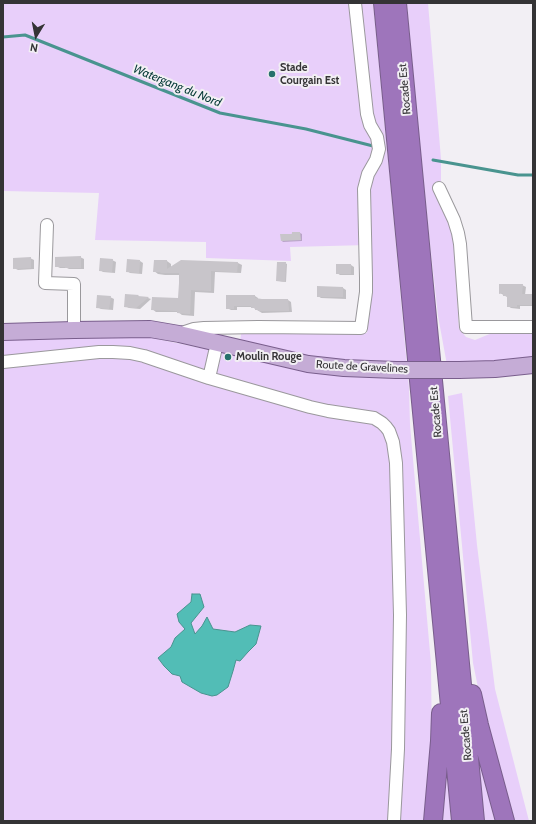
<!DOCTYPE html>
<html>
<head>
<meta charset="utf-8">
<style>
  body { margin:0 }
  #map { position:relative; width:536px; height:824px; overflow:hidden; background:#f2eff4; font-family:Cabin,sans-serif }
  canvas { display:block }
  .frame { position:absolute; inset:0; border:4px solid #343335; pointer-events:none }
  .north { position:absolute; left:16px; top:16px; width:40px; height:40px; -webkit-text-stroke:3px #f2eff4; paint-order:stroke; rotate:190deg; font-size:11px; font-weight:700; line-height:16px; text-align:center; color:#343335 }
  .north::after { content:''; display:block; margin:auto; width:14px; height:18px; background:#343335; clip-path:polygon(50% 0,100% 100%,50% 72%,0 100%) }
</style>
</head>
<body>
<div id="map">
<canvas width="536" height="824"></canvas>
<div class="frame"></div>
<div class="north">N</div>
</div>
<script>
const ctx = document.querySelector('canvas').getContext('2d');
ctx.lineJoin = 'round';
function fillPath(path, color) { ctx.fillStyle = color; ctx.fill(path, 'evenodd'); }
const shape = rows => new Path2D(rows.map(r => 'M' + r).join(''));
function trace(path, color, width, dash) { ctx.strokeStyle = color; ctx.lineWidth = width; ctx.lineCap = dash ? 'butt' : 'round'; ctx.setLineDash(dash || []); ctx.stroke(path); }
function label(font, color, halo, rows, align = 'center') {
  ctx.font = font + ' Cabin,sans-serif'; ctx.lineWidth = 4; ctx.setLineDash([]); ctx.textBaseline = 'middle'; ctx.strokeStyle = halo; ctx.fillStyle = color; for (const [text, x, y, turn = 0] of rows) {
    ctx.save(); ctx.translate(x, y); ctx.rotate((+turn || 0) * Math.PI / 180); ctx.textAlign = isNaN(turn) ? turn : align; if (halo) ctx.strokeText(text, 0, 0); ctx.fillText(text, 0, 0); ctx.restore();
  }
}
fillPath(shape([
  [3,3,373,3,388,158,409,388,410,425,431,664,432,754,426,821,3,821,3,340,126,335,148,337,238,356,241,334,367,333,369,306,368,245,290,247,291,261,206,258,206,242,95,240,99,193,3,191],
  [407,3,428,3,441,159,441,204,453,231,459,329,466,337,475,340,497,331,533,332,533,358,447,365,438,316,417,126],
  [462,393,477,545,495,689,529,821,510,821,485,722,473,663,448,396],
  [475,727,501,821,484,821],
  [445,746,451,821,438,821]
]), '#e8cffa');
const water = shape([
  [192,594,200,594,204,607,191,623,195,634,202,626,207,617,213,629,235,632,250,625,261,626,256,644,248,652,240,661,236,660,233,671,228,687,217,695,212,696,201,693,182,682,180,676,172,674,164,666,158,658,171,647,175,638,185,629,179,622,177,614,191,602,192,594]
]);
fillPath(water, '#52bdb6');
trace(water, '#49948f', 1);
fillPath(shape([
  [300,233,302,234,302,241,283,242,282,241,281,235],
  [80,257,84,259,84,269,69,269,67,268,60,268,56,266],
  [30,258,34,260,34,269,18,270,14,268],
  [112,260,116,262,115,273,103,272,100,270],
  [140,261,143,263,142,274,130,273,127,271],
  [167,261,171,264,171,268,238,263,242,265,241,273,215,272,214,293,195,292,194,316,182,315,178,312,156,312,152,309,179,299,180,275,165,275,158,274,154,271],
  [285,263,287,264,286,282,279,281,277,281],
  [351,265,354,267,354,275,340,275,337,273],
  [522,285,526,287,525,295,533,295,533,306,520,306,520,309,511,308,508,306,507,297,500,293],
  [343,288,346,290,346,299,321,298,318,296],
  [138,296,141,298,148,298,151,299,140,309,129,308,125,306],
  [227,296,255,296,258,298,258,299,288,300,291,302,292,312,262,313,252,307,237,307,237,310,231,310,227,308],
  [110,297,114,299,113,310,101,309,97,307]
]), '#0003');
trace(shape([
  [3,37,25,35,220,113,306,129,373,146],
  [433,160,518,175,533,175]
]), '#49948f', 3);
fillPath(shape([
  [292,232,300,232,301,240,281,241,280,234,292,234],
  [81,256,81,268,65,268,65,267,55,267,55,257],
  [31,257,31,268,13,269,13,258],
  [100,258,113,259,112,272,99,271],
  [127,259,140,260,139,273,126,272],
  [154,260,167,260,167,269,181,260,238,262,237,272,211,271,211,291,191,290,190,314,177,313,177,311,151,310,152,297,178,298,179,283,179,273,160,273,161,272,153,272],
  [277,262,286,262,285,282,276,281],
  [336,264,351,264,351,274,336,274],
  [499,284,523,284,522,294,533,294,533,305,517,305,517,307,507,307,507,296,503,296,503,293,499,294],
  [317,286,343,287,343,297,317,297],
  [125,294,139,295,138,296,149,297,136,308,133,308,124,307],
  [97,295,111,296,109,309,96,308],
  [226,295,255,295,255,298,262,299,288,299,289,311,258,311,258,310,255,310,255,308,251,308,251,306,234,306,234,309,226,309]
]), '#c8c5ca');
const minor = shape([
  [439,188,454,220,458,233,460,244,466,327,533,327],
  [47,225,45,283,74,284,74,330],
  [179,334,194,329,204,328,258,327,361,328,366,292,366,278,364,189,368,174,376,160,379,149,377,137,370,125,367,114,355,3],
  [3,362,99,352,113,352,130,353,144,356,209,378,310,407,328,411,374,418,382,423,386,427,389,431,393,442,396,463,400,615,398,749,394,821],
  [209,378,217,343]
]);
const major = shape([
  [3,332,74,330,150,329,179,334,308,364,344,368,396,370],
  [459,370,495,369,533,365]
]);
const highway = shape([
  [383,3,461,821],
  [397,3,475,821],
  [472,694,479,725,505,821],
  [433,821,440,741,441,713]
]);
trace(minor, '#9a989c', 14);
trace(major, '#795e8c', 18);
trace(highway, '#795e8c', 20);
trace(minor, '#fff', 12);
trace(major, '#c5acd6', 16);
trace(highway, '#9e75bb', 18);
const majorBridge = shape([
  [396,370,459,370]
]);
trace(majorBridge, '#795e8c', 18, []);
trace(majorBridge, '#c5acd6', 16);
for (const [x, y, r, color] of [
  [272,74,4,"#27706c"],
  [228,357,4,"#27706c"]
]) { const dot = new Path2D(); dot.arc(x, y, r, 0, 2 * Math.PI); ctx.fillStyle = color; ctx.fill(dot); trace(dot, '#f2eff4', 1.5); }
label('bold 11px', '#343335', '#f2eff4', [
  ["Stade",280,68],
  ["Courgain Est",280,81],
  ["Moulin Rouge",236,357]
], 'left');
label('11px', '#343335', '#f2eff4', [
  ["Rocade Est",405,89,-95],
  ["Route de Gravelines",362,367,3],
  ["Rocade Est",436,412,-95],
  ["Rocade Est",466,735,-95]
]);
label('italic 12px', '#033835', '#f2eff4', [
  ["Watergang du Nord",177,86,22]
]);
</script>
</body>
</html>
